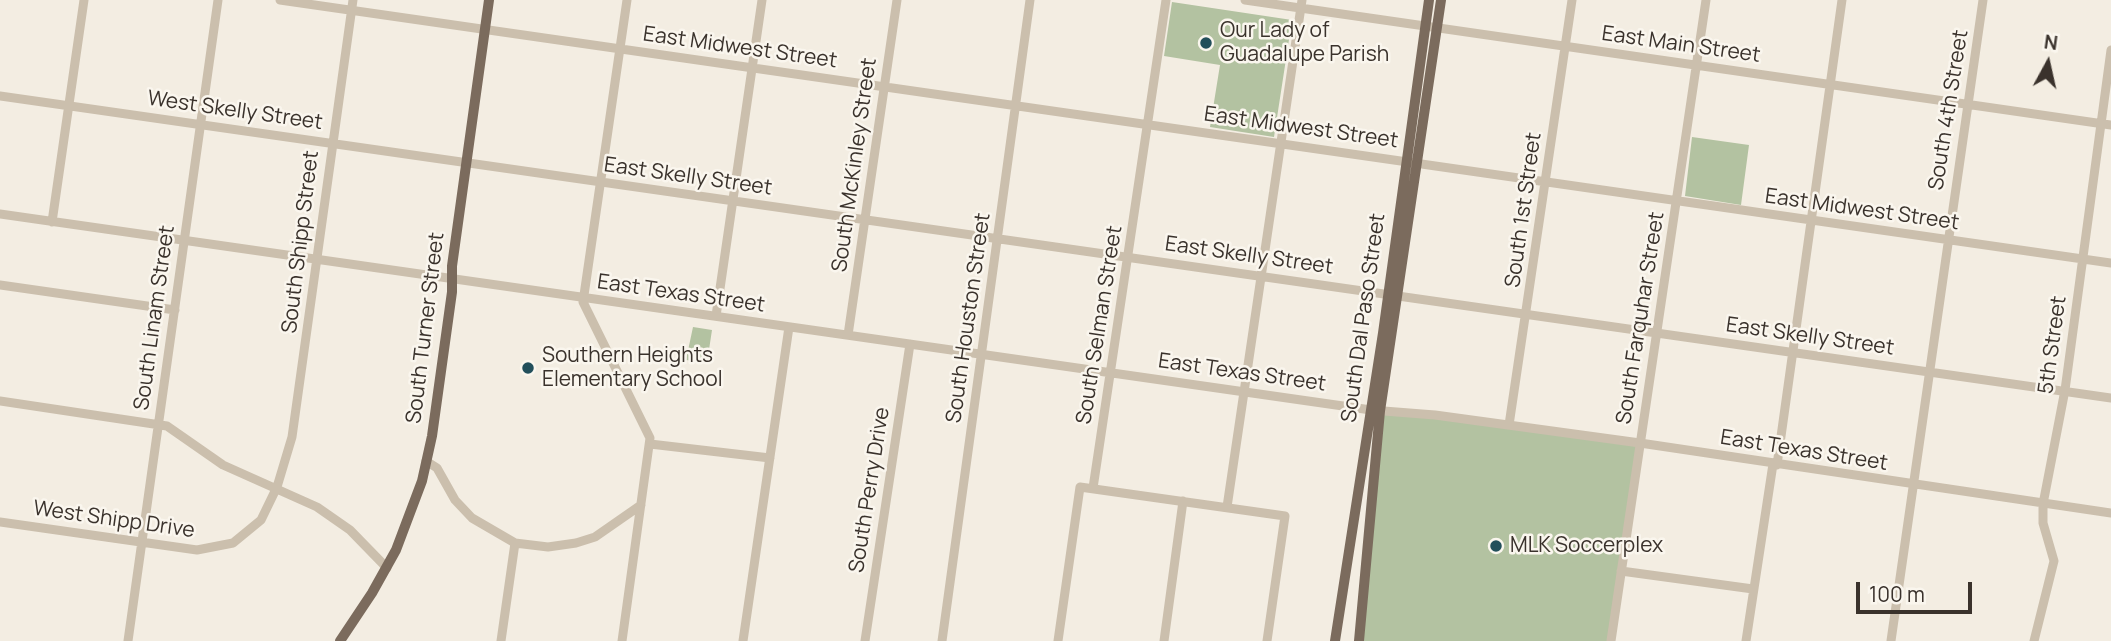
<!DOCTYPE html>
<html>
<head>
<meta charset="utf-8">
<style>
  body { margin:0 }
  #map { position:relative; width:2111px; height:641px; overflow:hidden; background:#f3ede2; font-family:Manrope,sans-serif }
  canvas { display:block }
  .north { position:absolute; left:2013px; top:28px; width:70px; height:70px; -webkit-text-stroke:5px #faf6ee; paint-order:stroke; rotate:8deg; font-size:19px; font-weight:700; line-height:28px; text-align:center; color:#3a322c }
  .north::after { content:''; display:block; margin:auto; width:24px; height:32px; background:#3a322c; clip-path:polygon(50% 0,100% 100%,50% 72%,0 100%) }
  .scale { position:absolute; left:1856px; top:582px; width:116px; height:32px; box-sizing:border-box; border:4px solid #3a322c; border-top:0; padding-left:9px; font-size:21px; line-height:24px; white-space:nowrap; color:#3a322c; -webkit-text-stroke:5px #faf6ee; paint-order:stroke }
</style>
</head>
<body>
<div id="map">
<canvas width="2111" height="641"></canvas>
<div class="north">N</div>
<div class="scale">100 m</div>
</div>
<script>
const ctx = document.querySelector('canvas').getContext('2d');
ctx.lineJoin = 'round';
function fillPath(path, color) { ctx.fillStyle = color; ctx.fill(path, 'evenodd'); }
const shape = rows => new Path2D(rows.map(r => 'M' + r).join(''));
function trace(path, color, width, dash) { ctx.strokeStyle = color; ctx.lineWidth = width; ctx.lineCap = dash ? 'butt' : 'round'; ctx.setLineDash(dash || []); ctx.stroke(path); }
function label(font, color, halo, rows, align = 'center') {
  ctx.font = font + ' Manrope,sans-serif'; ctx.lineWidth = 5; ctx.setLineDash([]); ctx.textBaseline = 'middle'; ctx.strokeStyle = halo; ctx.fillStyle = color; for (const [text, x, y, turn = 0] of rows) {
    ctx.save(); ctx.translate(x, y); ctx.rotate((+turn || 0) * Math.PI / 180); ctx.textAlign = isNaN(turn) ? turn : align; if (halo) ctx.strokeText(text, 0, 0); ctx.fillText(text, 0, 0); ctx.restore();
  }
}
fillPath(shape([
  [1172,2,1292,20,1274,137,1210,127,1220,65,1164,56],
  [1692,137,1749,145,1741,205,1685,196],
  [693,327,712,330,707,363,686,360],
  [1380,411,1640,443,1611,641,1359,641]
]), '#b3c2a1');
trace(shape([
  [280,0,2111,263],
  [1245,0,2111,125],
  [0,96,2111,398],
  [0,214,1371,410,1435,415,1640,443,2111,513],
  [52,222,84,0],
  [0,285,175,310],
  [716,316,762,0],
  [848,335,897,0],
  [0,401,167,426,223,465,317,507,350,530,387,568],
  [1509,425,1572,0],
  [650,444,770,458],
  [426,461,437,468,455,500,472,518,515,543,548,547,576,543,595,537,641,505],
  [1777,465,1842,0],
  [1093,488,1166,0],
  [1227,507,1302,0],
  [0,522,197,550,233,543,261,520,277,487,292,437,353,0],
  [1621,571,1753,589],
  [128,641,218,0],
  [501,641,515,543],
  [622,641,650,438,583,302,627,0],
  [743,641,789,327],
  [865,641,910,344],
  [942,641,1030,0],
  [1058,641,1080,487,1285,516,1267,641],
  [1164,641,1183,501],
  [1611,641,1706,0],
  [1746,641,1773,464],
  [1891,641,1983,0],
  [2034,641,2054,561,2043,523,2043,504,2065,390,2111,50]
]), '#cbbfad', 9);
trace(shape([
  [340,641,372,593,396,550,422,481,432,436,452,292,452,266,489,0],
  [1335,641,1383,333,1429,0],
  [1359,641,1380,411,1441,0]
]), '#7b6b5d', 10);
for (const [x, y, r, color] of [
  [1206,43,7,"#224f5b"],
  [528,368,7,"#224f5b"],
  [1496,546,7,"#224f5b"]
]) { const dot = new Path2D(); dot.arc(x, y, r, 0, 2 * Math.PI); ctx.fillStyle = color; ctx.fill(dot); trace(dot, '#faf6ee', 2.5); }
label('21px', '#3a322c', '#faf6ee', [
  ["Our Lady of",1220,31],
  ["Guadalupe Parish",1220,55],
  ["Southern Heights",542,356],
  ["Elementary School",542,380],
  ["MLK Soccerplex",1510,546]
], 'left');
label('21px', '#3a322c', '#faf6ee', [
  ["East Main Street",1681,45,8],
  ["East Midwest Street",740,48,8],
  ["South 4th Street",1949,110,-81],
  ["West Skelly Street",235,111,8],
  ["East Midwest Street",1301,128,8],
  ["South McKinley Street",855,165,-82],
  ["East Skelly Street",688,177,8],
  ["South 1st Street",1524,210,-82],
  ["East Midwest Street",1862,210,8],
  ["South Shipp Street",301,242,-83],
  ["East Skelly Street",1249,256,8],
  ["East Texas Street",681,294,8],
  ["South Linam Street",155,318,-82],
  ["South Houston Street",969,318,-82],
  ["South Dal Paso Street",1364,318,-82],
  ["South Farquhar Street",1641,318,-81],
  ["South Selman Street",1100,325,-81],
  ["South Turner Street",426,328,-83],
  ["East Skelly Street",1810,337,8],
  ["5th Street",2053,345,-82],
  ["East Texas Street",1242,373,8],
  ["East Texas Street",1804,451,9],
  ["South Perry Drive",870,490,-81],
  ["West Shipp Drive",114,520,8]
]);
</script>
</body>
</html>
